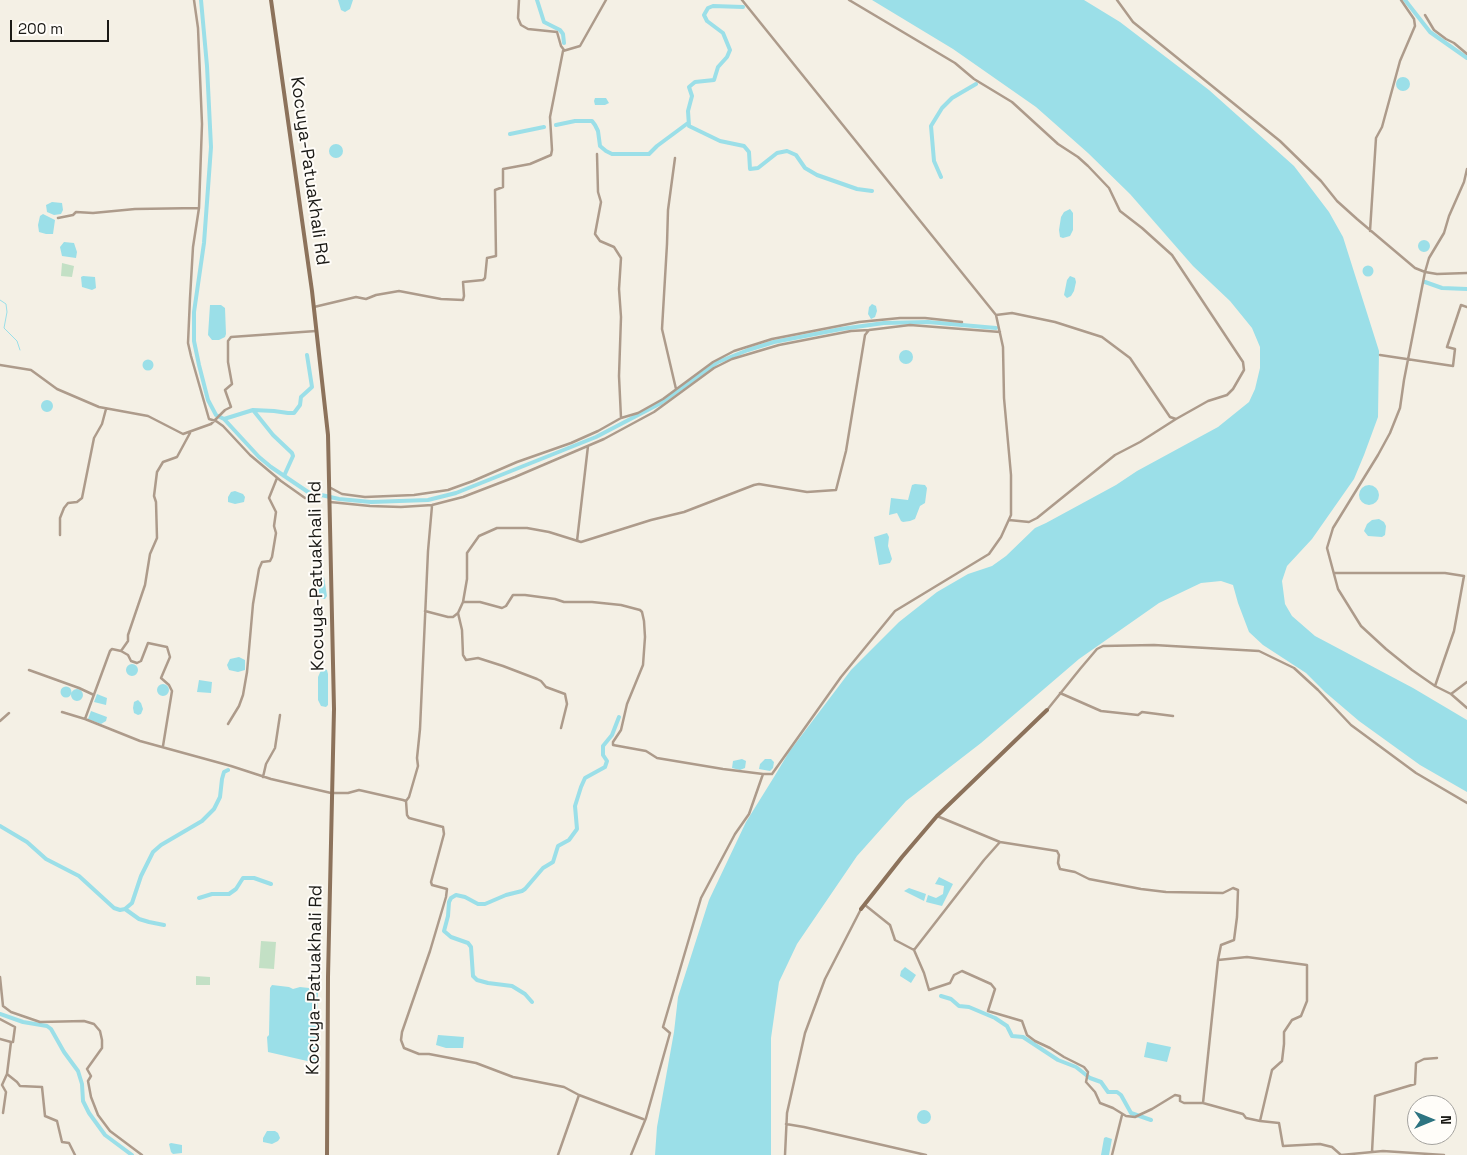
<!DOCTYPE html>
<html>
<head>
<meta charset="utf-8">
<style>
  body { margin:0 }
  #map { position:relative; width:1467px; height:1155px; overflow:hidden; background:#f4f0e5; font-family:"Space Grotesk",sans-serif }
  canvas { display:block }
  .north { position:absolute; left:1407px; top:1095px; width:50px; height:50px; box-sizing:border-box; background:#fffdf9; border:1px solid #a4a29e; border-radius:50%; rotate:90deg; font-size:14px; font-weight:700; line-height:20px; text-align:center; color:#1b1a16 }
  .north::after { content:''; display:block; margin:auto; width:18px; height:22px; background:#2d7481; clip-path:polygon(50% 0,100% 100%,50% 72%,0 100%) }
  .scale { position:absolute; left:10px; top:20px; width:99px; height:22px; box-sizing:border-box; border:2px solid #1b1a16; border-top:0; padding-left:6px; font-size:15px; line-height:18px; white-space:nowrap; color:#1b1a16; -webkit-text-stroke:4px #fffdf9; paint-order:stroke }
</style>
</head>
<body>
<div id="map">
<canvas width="1467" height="1155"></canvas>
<div class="north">N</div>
<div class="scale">200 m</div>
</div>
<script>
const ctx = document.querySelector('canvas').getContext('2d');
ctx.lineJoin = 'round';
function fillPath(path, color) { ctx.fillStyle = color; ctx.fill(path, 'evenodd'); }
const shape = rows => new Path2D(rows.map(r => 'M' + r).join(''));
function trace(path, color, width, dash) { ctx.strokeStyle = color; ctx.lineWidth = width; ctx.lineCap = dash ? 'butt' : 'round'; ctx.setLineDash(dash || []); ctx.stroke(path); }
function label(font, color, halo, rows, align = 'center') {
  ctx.font = font + ' "Space Grotesk",sans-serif'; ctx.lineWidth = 4; ctx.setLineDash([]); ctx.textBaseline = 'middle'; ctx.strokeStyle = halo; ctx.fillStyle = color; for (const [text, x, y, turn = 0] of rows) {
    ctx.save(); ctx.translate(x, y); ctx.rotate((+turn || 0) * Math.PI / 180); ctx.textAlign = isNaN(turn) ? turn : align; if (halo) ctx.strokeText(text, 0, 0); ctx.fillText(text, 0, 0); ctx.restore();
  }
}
fillPath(shape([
  [62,263,74,266,72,277,61,276],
  [261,941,276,942,274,969,259,968],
  [196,976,210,977,210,985,196,985]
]), '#c3e0c5');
fillPath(shape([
  [338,0,353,0,350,9,345,12,341,10],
  [872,0,1084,0,1120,22,1209,90,1294,166,1329,212,1343,237,1379,351,1378,417,1364,455,1354,479,1312,539,1287,566,1282,581,1285,604,1292,616,1315,636,1413,688,1467,720,1467,792,1420,765,1359,721,1325,692,1306,673,1263,645,1249,632,1238,603,1233,585,1221,581,1201,583,1159,603,1079,659,981,743,906,801,857,856,797,944,779,982,771,1038,771,1155,655,1155,657,1127,674,1032,678,997,709,900,746,822,774,777,789,752,851,670,899,622,937,592,968,574,992,566,1006,556,1035,528,1046,523,1116,485,1137,471,1218,427,1249,402,1255,389,1260,368,1260,347,1252,328,1230,301,1193,266,1130,194,1088,153,1036,107,953,49],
  '1396 84a7 7 0 1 1 14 0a7 7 0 1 1-14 0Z',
  [595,98,606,98,609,103,605,105,595,105,594,101],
  '329 151a7 7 0 1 1 14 0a7 7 0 1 1-14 0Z',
  [52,202,62,203,63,210,61,214,54,215,47,212,46,205],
  [1070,209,1073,213,1073,230,1070,236,1063,238,1060,237,1059,230,1061,217,1064,212],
  [43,214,55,220,53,234,46,234,39,232,38,225,40,216],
  '1418 246a6 6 0 1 1 12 0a6 6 0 1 1-12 0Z',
  [64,242,74,243,77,252,76,258,62,256,60,247],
  '1362.5 271a5.5 5.5 0 1 1 11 0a5.5 5.5 0 1 1-11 0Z',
  [83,276,95,277,96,288,92,290,82,287,81,277],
  [1070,276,1075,278,1076,282,1074,291,1071,296,1067,298,1064,295,1067,280],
  [872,304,876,306,877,311,875,317,871,319,868,314,869,307],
  [210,305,221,305,225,308,226,334,225,337,219,340,212,340,208,335],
  '899 357a7 7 0 1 1 14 0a7 7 0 1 1-14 0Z',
  '142.5 365a5.5 5.5 0 1 1 11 0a5.5 5.5 0 1 1-11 0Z',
  '41 406a6 6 0 1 1 12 0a6 6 0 1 1-12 0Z',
  [915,484,925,485,927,488,925,503,920,506,915,519,910,521,903,522,901,521,897,513,889,515,891,498,908,500,912,485],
  '1359 495a10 10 0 1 1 20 0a10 10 0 1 1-20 0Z',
  [231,492,235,491,243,494,245,497,244,502,235,504,228,502,228,497],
  [1379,519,1384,522,1386,526,1385,535,1382,537,1368,536,1364,531,1367,524,1372,520],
  [887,533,889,537,888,546,892,559,890,563,879,565,874,537],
  [319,576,323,576,324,577,327,596,325,599,319,599,318,596],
  [239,657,245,660,245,670,238,672,229,670,227,665,230,659],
  '126 670a6 6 0 1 1 12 0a6 6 0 1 1-12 0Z',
  [322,668,327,670,328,674,328,705,326,707,321,706,318,700,318,677],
  [199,680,212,682,211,693,197,692],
  '157 690a6 6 0 1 1 12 0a6 6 0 1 1-12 0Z',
  '60.5 692a5.5 5.5 0 1 1 11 0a5.5 5.5 0 1 1-11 0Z',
  '71 695a6 6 0 1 1 12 0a6 6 0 1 1-12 0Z',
  [97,694,107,698,106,705,94,702],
  [138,700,141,703,143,709,141,714,138,715,134,713,133,708,134,702],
  [91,711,107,717,106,721,101,724,88,719],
  [742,759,746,761,745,768,740,770,732,768,733,761],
  [765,759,771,759,774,762,773,768,770,771,759,769,760,764],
  [939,877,953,884,942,906,926,902,928,895,936,898,943,894,944,886,935,884],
  [909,888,926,894,924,901,904,891],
  [905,967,916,975,911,983,900,976,901,971],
  [272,985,289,987,293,989,300,987,318,989,316,1063,268,1052,267,1037,269,1035,270,988],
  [438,1035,464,1037,463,1048,446,1048,436,1045],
  [1147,1042,1171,1047,1167,1062,1144,1057],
  '917 1117a7 7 0 1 1 14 0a7 7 0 1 1-14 0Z',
  [267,1131,275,1131,278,1133,280,1138,278,1141,272,1144,263,1142,263,1138],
  [1106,1137,1112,1139,1109,1155,1101,1155,1104,1138],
  [171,1143,182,1145,182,1153,173,1154,171,1152,169,1144]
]), '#9bdfe8');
trace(shape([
  [0,300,6,304,7,312,4,328,17,341,20,350]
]), '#9bdfe8', 1);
trace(shape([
  [201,0,207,66,211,147,204,243,194,312,194,341,199,365,208,400,216,415,224,419,259,457,271,467,308,492,339,499,371,502,428,500,456,493,596,437,661,403,718,362,748,350,774,342,841,329,884,323,928,322,996,328],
  [537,0,544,22,560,30,563,34,564,43],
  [1405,0,1430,32,1467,58],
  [743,7,713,6,708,8,704,15,707,21,723,33,730,50,727,57,718,67,714,80,695,82,689,87,692,96,688,111,689,126,720,141,744,146,749,152,750,169,758,168,777,153,787,151,796,155,805,168,817,175,857,189,872,191],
  [556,125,575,121,592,121,595,125,598,131,600,146,606,151,612,154,649,154,657,146,688,123],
  [510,134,544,127],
  [941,177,934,161,931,126,942,108,952,98,976,84],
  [1425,282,1442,288,1467,289],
  [253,410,273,435,292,453,293,456,284,476],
  [224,419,253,410,274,411,288,413,294,413,300,405,301,397,312,387,307,355],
  [0,826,27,842,46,859,79,876,114,908,120,910,125,909,132,903,141,876,153,852,161,845,202,821,214,809,220,797,222,779,224,772,228,770],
  [199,898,212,894,229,894,236,889,243,878,254,878,271,884],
  [125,909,139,919,149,922,164,925],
  [941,996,951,999,959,1006,969,1007,995,1018,1007,1026,1012,1036,1023,1037,1058,1060,1076,1067,1090,1078,1101,1082,1108,1092,1117,1092,1121,1095,1131,1113,1151,1120],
  [532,1002,525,994,512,986,488,983,477,980,473,976,471,947,468,943,451,937,444,931,448,916,449,902,451,898,456,895,465,897,478,904,485,904,506,895,522,891,525,889,543,868,553,862,558,846,569,840,577,829,575,806,581,787,585,778,605,767,607,761,603,755,603,746,612,735,619,717],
  [0,1014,23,1022,47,1026,51,1029,64,1052,78,1071,82,1084,83,1101,89,1113,105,1135,132,1155]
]), '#9bdfe8', 4);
trace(shape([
  [194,0,198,28,202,124,199,208,193,247,190,298,188,343,191,356,209,419,216,421,223,426,250,455,281,481,305,498,312,498],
  [519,0,518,18,521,25,528,29,557,32,561,46,564,50],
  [849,0,955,63,974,79,1012,102,1058,144,1078,157,1088,166,1109,188,1120,211,1142,228,1172,255,1243,362,1244,370,1233,389,1227,395,1208,401,1176,419,1170,417,1130,358,1102,337,1055,322,1012,313,996,315],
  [1117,0,1133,22,1280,141,1321,181,1337,201,1357,219,1415,268,1425,272,1404,380,1400,408,1390,433,1378,455,1333,528,1327,548,1338,589,1361,626,1386,649,1412,670,1435,686,1451,694,1467,708],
  [1425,15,1434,30,1446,39,1454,43,1467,54],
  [597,154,598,192,601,202,595,234,600,241,614,247,621,258,619,289,621,317,619,376,621,418],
  [675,158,668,210,667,244,662,329,676,389],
  [1467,169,1464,182,1449,216,1444,233,1429,258,1425,272,1437,274,1467,273],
  [58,218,73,215,76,212,93,213,135,209,199,208],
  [1370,231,1376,138,1382,127,1400,61,1415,26,1414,19,1401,0],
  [314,307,356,297,366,299,376,295,399,291,441,299,463,300,464,296,463,282,483,280,485,278,487,258,496,256,495,190,503,187,503,169,530,164,551,155,552,150,550,117,563,51,580,46,606,0],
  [1380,355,1453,366,1455,349,1447,347,1461,305,1467,307],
  [0,365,31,370,57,389,99,407,148,416,183,434,211,424,225,410,231,407,225,390,232,384,228,362,228,341,231,337,316,331],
  [329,487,342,494,365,497,414,495,448,490,473,481,517,462,571,443,598,431,621,418,638,413,663,399,713,362,734,351,772,339,859,322,900,318,925,318,962,322],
  [330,502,370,506,401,507,432,505,463,497,515,477,604,439,654,412,714,368,732,359,779,345,851,331,869,330],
  [1009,520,1029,522,1037,518,1115,455,1140,442,1176,419],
  [60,535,60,518,64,508,68,503,77,502,82,498,94,438,102,424,106,409],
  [577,541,588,446],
  [1334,573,1445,573,1464,576,1454,631,1435,686],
  [463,602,480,602,502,608,506,606,513,595,525,595,555,599,564,602,592,602,621,605,640,610,642,612,644,621,645,637,643,665,627,704,621,730,613,742,613,745,646,751,657,758,723,769,763,774],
  [425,611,448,617,453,617,458,613,463,602,467,579,467,553,479,536,497,528,527,528,549,532,581,542,651,520,684,512,754,485,759,484,807,492,836,490,846,451,865,335,869,330,910,325,1000,332],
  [458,613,462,630,463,655,466,660,478,658,503,666,537,679,541,681,546,687,565,694,567,704,561,728],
  [121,651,128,655,131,661,137,663,141,661,148,643,167,647,170,657,161,678,169,685,172,691,163,746],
  [29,670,79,688,94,695],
  [1060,693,1101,711,1138,715,1142,712,1173,716],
  [1451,694,1467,682],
  [1047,710,1080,669,1097,649,1103,646,1154,645,1259,651,1294,668,1318,690,1351,725,1416,773,1467,803],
  [62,712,85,719,140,741,231,766,271,779,331,793,348,793,359,790,403,800,406,801,407,815,409,818,443,827,444,834,431,882,432,885,447,889,446,897,430,951,402,1032,401,1040,404,1048,419,1054,429,1054,476,1063,513,1077,564,1087,579,1095],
  [85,719,110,651,112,649,121,651,128,641,128,635,145,585,150,554,157,538,156,502,154,496,157,472,163,462,177,457,190,433],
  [0,721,9,713],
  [228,724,239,706,243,695,247,672,253,604,259,569,262,562,270,561,272,557,276,533,274,526,276,512,269,498,277,478],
  [263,777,266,764,275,748,280,715],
  [406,801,409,797,418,766,417,758,420,729,428,551,432,506],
  [937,816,1000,842,1057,851,1059,855,1058,863,1060,869,1075,872,1089,879,1141,889,1166,892,1223,893,1233,888,1238,890,1237,917,1234,940,1221,945,1218,960,1203,1103],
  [865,905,890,925,895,940,914,950,924,973,929,990,950,983,954,975,962,971,991,984,995,989,988,1011,1022,1021,1027,1035,1035,1041,1050,1048,1064,1057,1084,1067,1088,1072,1086,1082,1095,1092,1100,1103,1113,1108,1126,1116,1135,1117,1152,1109,1175,1095,1180,1096,1180,1101,1184,1103,1203,1103,1243,1114,1246,1118,1260,1121,1272,1070,1282,1061,1284,1044,1284,1032,1292,1020,1301,1016,1307,1001,1307,965,1247,957,1218,960],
  [914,950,984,860,1000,842],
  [0,977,3,1006,11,1012,40,1022,84,1021,94,1024,100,1031,102,1040,102,1048,87,1069,91,1076,88,1081,91,1097,98,1115,110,1131,142,1155],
  [0,1019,15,1027,13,1042,11,1042,7,1074,2,1085,6,1092,3,1113],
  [0,1039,11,1042],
  [7,1074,17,1082,20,1086,42,1087,45,1116,57,1121,62,1142,69,1143,75,1155],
  [1260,1121,1279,1123,1283,1146,1320,1144,1332,1147,1341,1155],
  [786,1124,804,1127,926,1155],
  [1372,1152,1375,1096,1415,1084,1416,1063,1424,1059,1437,1058],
  [558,1155,579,1095,643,1119],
  [631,1155,646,1118,670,1033,663,1027,701,898,735,834,749,814,763,774,772,774,841,677,895,611,989,554,1001,537,1011,515,1011,475,1004,398,1003,347,996,315,742,0],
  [785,1155,787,1113,805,1033,825,979,861,909],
  [1112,1155,1122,1115],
  [1341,1155,1383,1151,1444,1155]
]), '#ad9b8b', 2.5);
trace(shape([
  [271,0,312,291,328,435,334,709,328,977,327,1155],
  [861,909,902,857,937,816,1047,710]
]), '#8c725b', 4);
label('18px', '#1b1a16', '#fffdf9', [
  ["Kocuya-Patuakhali Rd",309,171,82],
  ["Kocuya-Patuakhali Rd",317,576,-91],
  ["Kocuya-Patuakhali Rd",315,980,-89]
]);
</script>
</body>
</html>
